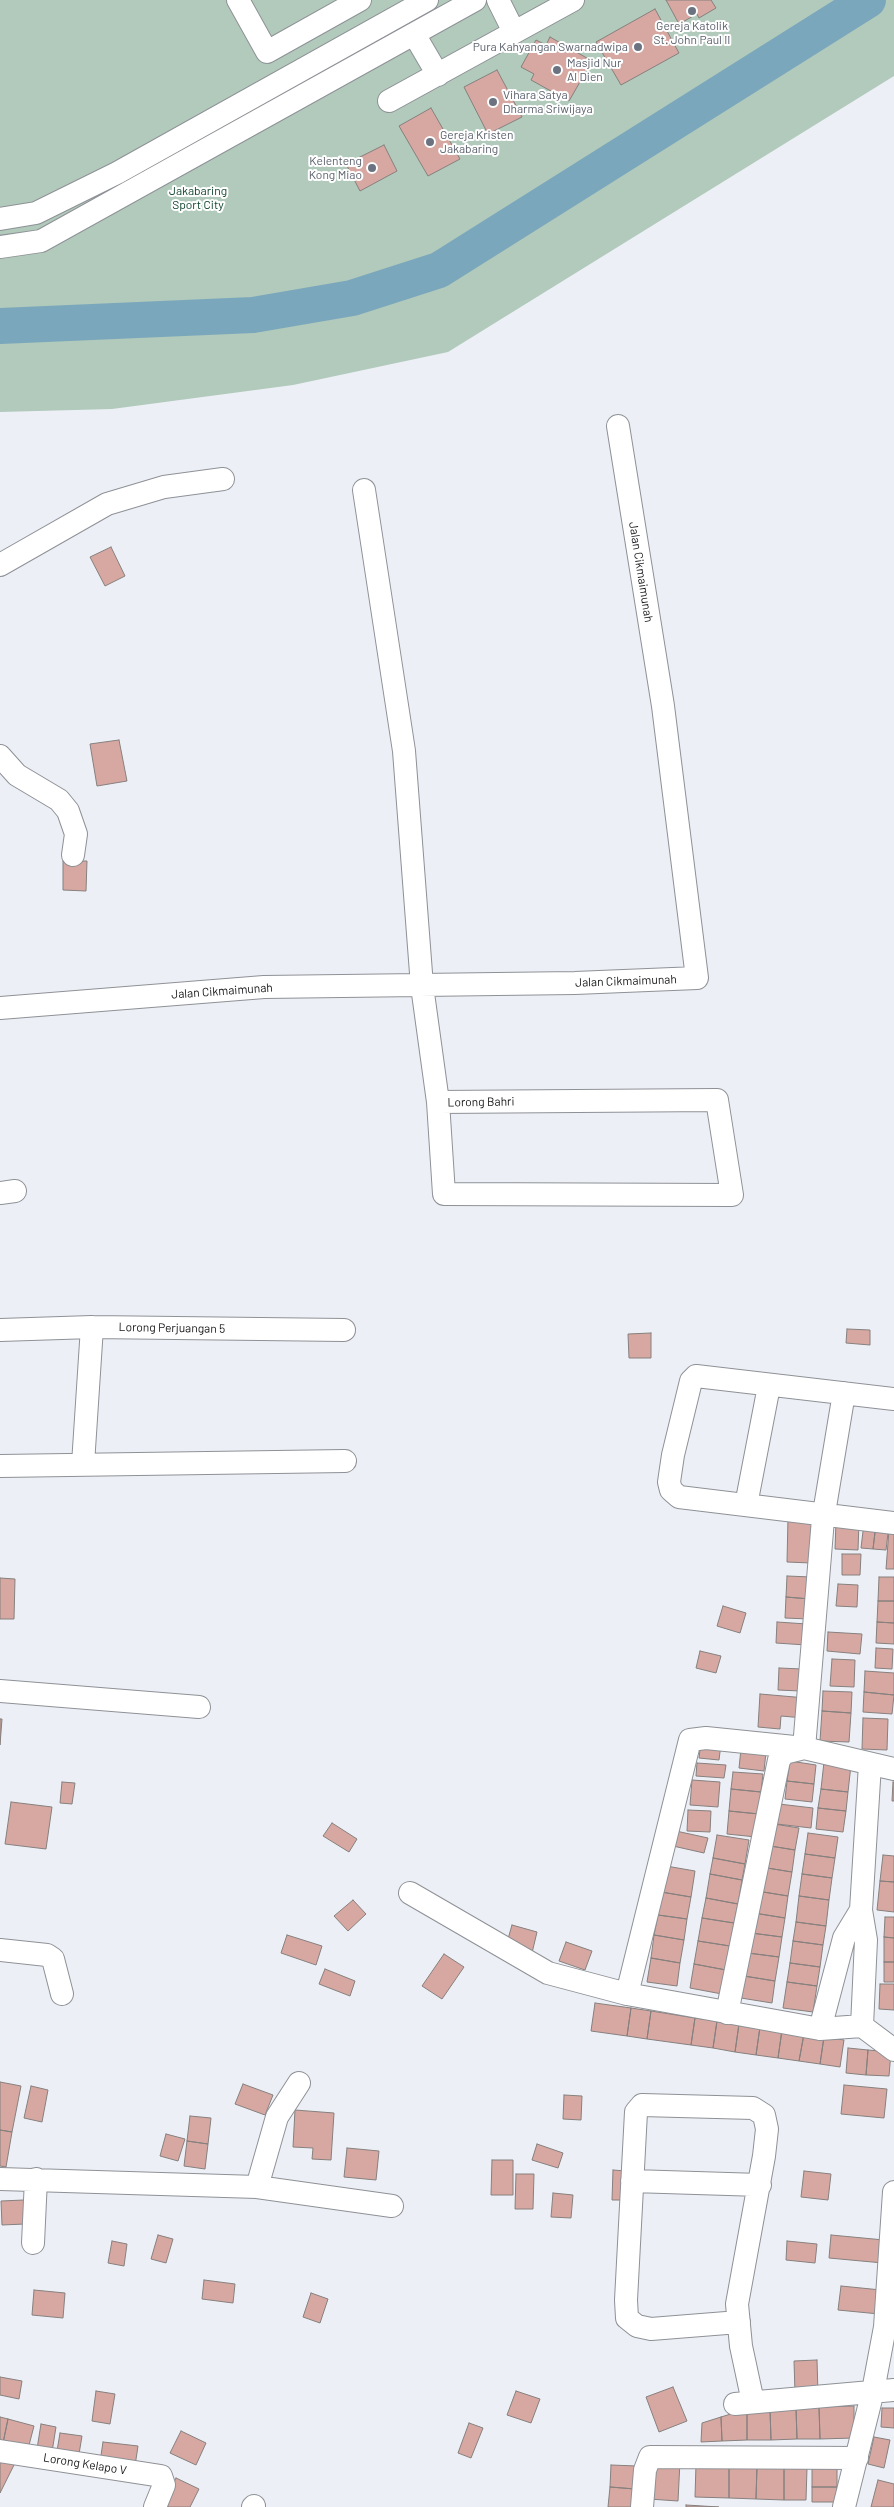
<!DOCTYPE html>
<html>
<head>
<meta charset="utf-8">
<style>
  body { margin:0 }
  canvas { display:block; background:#eceff5 }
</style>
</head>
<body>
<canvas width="894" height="2507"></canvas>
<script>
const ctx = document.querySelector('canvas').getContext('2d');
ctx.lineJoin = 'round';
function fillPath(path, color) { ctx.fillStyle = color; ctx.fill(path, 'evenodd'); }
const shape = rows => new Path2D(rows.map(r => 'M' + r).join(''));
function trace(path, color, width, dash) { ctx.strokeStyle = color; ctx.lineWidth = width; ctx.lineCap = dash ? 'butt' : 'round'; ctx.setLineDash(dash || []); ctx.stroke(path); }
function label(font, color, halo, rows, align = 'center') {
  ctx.font = font + ' Barlow,sans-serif'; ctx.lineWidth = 4; ctx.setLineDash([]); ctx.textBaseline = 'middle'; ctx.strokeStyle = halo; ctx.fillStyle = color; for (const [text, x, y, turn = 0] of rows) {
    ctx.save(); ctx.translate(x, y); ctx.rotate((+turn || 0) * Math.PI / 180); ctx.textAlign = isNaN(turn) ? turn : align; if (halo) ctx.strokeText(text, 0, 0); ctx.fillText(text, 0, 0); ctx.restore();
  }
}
fillPath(shape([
  [0,0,894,0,894,76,448,352,293,385,112,409,0,412]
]), '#b1cabb');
trace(shape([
  [0,326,253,315,352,298,439,270,868,0]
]), '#7ba7bc', 36);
const building = shape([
  [666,0,711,0,716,8,699,18,697,14,679,24,666,0],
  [655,9,679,53,621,85,596,42,655,9],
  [550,37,592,61,569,101,531,80,534,74,521,67,536,40,546,45,550,37],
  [497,70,522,117,488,134,464,87,497,70],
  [431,108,460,159,428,176,399,126,431,108],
  [384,145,397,171,360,191,346,164,384,145],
  [111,547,125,576,105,586,90,557,111,547],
  [119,740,127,781,97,786,90,744,119,740],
  [63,861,87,861,86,891,63,890,63,861],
  [847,1329,870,1330,870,1345,846,1343,847,1329],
  [651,1333,651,1358,629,1358,628,1334,651,1333],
  [788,1518,813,1519,811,1563,787,1562,788,1518],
  [836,1522,859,1523,858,1550,835,1549,836,1522],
  [864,1523,876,1524,873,1549,861,1548,864,1523],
  [876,1524,889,1525,886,1550,873,1549,876,1524],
  [889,1530,894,1531,894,1569,886,1569,889,1530],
  [842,1554,861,1554,860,1575,842,1575,842,1554],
  [787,1576,811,1577,810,1599,786,1597,787,1576],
  [879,1577,894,1577,894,1601,878,1601,879,1577],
  [0,1578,15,1579,14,1619,0,1619,0,1578],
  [838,1584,858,1585,857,1607,836,1606,838,1584],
  [786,1597,810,1599,809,1619,785,1618,786,1597],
  [878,1601,894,1601,894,1623,877,1622,878,1601],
  [723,1606,746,1613,740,1633,717,1626,723,1606],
  [777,1622,807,1624,806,1645,776,1643,777,1622],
  [877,1622,894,1623,894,1644,876,1643,877,1622],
  [828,1632,862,1634,860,1654,827,1651,828,1632],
  [876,1648,893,1649,892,1669,875,1668,876,1648],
  [700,1651,721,1656,716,1673,696,1668,700,1651],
  [832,1659,855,1660,854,1687,830,1686,832,1659],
  [779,1668,802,1669,800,1691,778,1690,779,1668],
  [865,1671,894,1673,894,1695,864,1692,865,1671],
  [823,1691,852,1692,851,1713,822,1711,823,1691],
  [864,1692,894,1695,892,1714,863,1712,864,1692],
  [760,1694,806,1698,804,1718,781,1716,780,1729,758,1727,760,1694],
  [822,1711,851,1713,849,1742,820,1741,822,1711],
  [863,1718,888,1719,887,1750,862,1749,863,1718],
  [0,1719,2,1719,0,1745,0,1719],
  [701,1742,721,1744,719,1760,699,1758,701,1742],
  [741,1749,766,1752,764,1771,739,1768,741,1749],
  [790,1761,816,1765,814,1784,787,1781,790,1761],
  [824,1762,851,1765,848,1792,821,1789,824,1762],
  [697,1763,726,1765,724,1778,696,1776,697,1763],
  [733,1772,763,1774,761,1792,731,1789,733,1772],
  [692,1780,720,1782,718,1807,690,1805,692,1780],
  [787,1781,814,1784,812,1802,785,1799,787,1781],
  [62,1782,75,1783,72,1804,60,1803,62,1782],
  [893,1782,894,1782,894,1801,892,1801,893,1782],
  [731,1789,761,1792,759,1814,729,1811,731,1789],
  [821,1789,848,1792,846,1811,818,1808,821,1789],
  [11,1802,52,1807,46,1849,5,1844,11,1802],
  [779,1804,813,1808,811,1828,777,1824,779,1804],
  [818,1808,846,1811,843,1832,816,1829,818,1808],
  [688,1810,711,1811,710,1832,687,1831,688,1810],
  [729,1811,759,1814,756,1837,727,1834,729,1811],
  [332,1823,357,1839,349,1852,323,1836,332,1823],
  [768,1823,799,1828,795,1850,764,1845,768,1823],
  [676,1831,708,1838,704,1853,673,1846,676,1831],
  [808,1833,838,1837,835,1858,805,1854,808,1833],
  [717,1835,749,1840,745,1864,713,1858,717,1835],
  [764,1845,795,1850,792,1872,761,1867,764,1845],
  [805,1854,835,1858,832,1878,802,1874,805,1854],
  [883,1855,894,1856,894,1882,880,1881,883,1855],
  [713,1858,745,1864,742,1880,710,1874,713,1858],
  [666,1866,695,1871,691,1897,661,1892,666,1866],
  [761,1867,792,1872,788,1896,757,1891,761,1867],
  [710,1874,742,1880,738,1904,706,1898,710,1874],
  [802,1874,832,1878,829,1900,799,1896,802,1874],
  [880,1881,894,1882,894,1912,877,1910,880,1881],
  [757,1891,788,1896,785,1918,754,1913,757,1891],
  [661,1892,691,1897,687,1919,658,1915,661,1892],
  [799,1896,829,1900,826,1926,796,1922,799,1896],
  [706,1898,738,1904,734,1923,702,1918,706,1898],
  [353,1900,366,1914,348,1931,334,1916,353,1900],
  [754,1913,785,1918,782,1937,751,1933,754,1913],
  [658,1915,687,1919,684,1940,654,1935,658,1915],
  [885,1917,894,1917,894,1938,884,1937,885,1917],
  [702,1918,734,1923,730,1946,698,1941,702,1918],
  [796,1922,826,1926,823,1945,793,1941,796,1922],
  [512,1925,537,1932,532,1953,506,1946,512,1925],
  [751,1933,782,1937,779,1957,748,1953,751,1933],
  [287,1935,322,1946,316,1965,281,1953,287,1935],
  [654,1935,684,1940,680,1963,651,1958,654,1935],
  [884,1937,894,1938,894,1962,884,1962,884,1937],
  [698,1941,730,1946,726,1970,694,1964,698,1941],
  [793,1941,823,1945,820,1967,790,1963,793,1941],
  [566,1942,592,1951,585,1970,559,1961,566,1942],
  [748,1953,779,1957,775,1981,744,1976,748,1953],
  [444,1954,464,1967,442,1999,422,1986,444,1954],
  [651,1958,680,1963,677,1986,647,1982,651,1958],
  [884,1962,894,1962,894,1982,884,1982,884,1962],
  [790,1963,820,1967,817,1986,787,1982,790,1963],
  [694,1964,726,1970,722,1994,690,1988,694,1964],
  [325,1969,355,1981,350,1996,319,1984,325,1969],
  [744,1976,775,1981,772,2003,741,1998,744,1976],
  [787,1982,817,1986,813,2012,783,2008,787,1982],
  [880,1984,894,1984,894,2010,879,2009,880,1984],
  [595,2003,631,2008,627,2036,591,2031,595,2003],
  [631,2008,651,2011,647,2039,627,2036,631,2008],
  [651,2011,695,2018,691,2045,647,2039,651,2011],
  [695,2018,717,2021,713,2048,691,2045,695,2018],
  [717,2021,739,2024,735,2052,713,2048,717,2021],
  [739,2024,760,2027,756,2055,735,2052,739,2024],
  [760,2027,782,2030,778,2058,756,2055,760,2027],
  [782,2030,804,2034,799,2061,778,2058,782,2030],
  [804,2034,824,2037,820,2064,799,2061,804,2034],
  [824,2037,844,2040,840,2067,820,2064,824,2037],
  [848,2048,868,2050,866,2075,846,2073,848,2048],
  [868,2050,891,2052,889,2076,866,2075,868,2050],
  [0,2082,21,2086,12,2132,0,2130,0,2082],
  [243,2084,273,2095,265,2115,235,2104,243,2084],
  [844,2085,887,2089,884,2118,841,2114,844,2085],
  [31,2086,48,2090,42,2122,24,2118,31,2086],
  [564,2095,582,2096,581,2120,563,2119,564,2095],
  [295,2110,334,2113,331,2160,312,2159,313,2148,293,2147,295,2110],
  [190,2116,211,2118,208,2144,187,2141,190,2116],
  [0,2130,12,2132,6,2167,0,2166,0,2130],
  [166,2134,185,2139,178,2161,160,2156,166,2134],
  [187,2141,208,2144,205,2169,184,2166,187,2141],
  [537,2144,563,2153,558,2168,532,2160,537,2144],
  [347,2148,379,2151,376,2180,344,2177,347,2148],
  [492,2160,513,2160,513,2195,491,2195,492,2160],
  [613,2170,626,2171,626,2200,612,2200,613,2170],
  [804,2171,831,2174,828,2200,801,2197,804,2171],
  [516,2174,534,2174,533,2209,515,2209,516,2174],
  [553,2193,573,2195,571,2218,551,2217,553,2193],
  [24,2200,25,2224,2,2225,1,2201,24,2200],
  [158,2235,173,2239,166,2263,151,2259,158,2235],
  [831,2235,884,2240,883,2263,829,2258,831,2235],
  [112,2241,127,2244,124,2266,108,2263,112,2241],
  [787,2241,817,2244,815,2263,786,2260,787,2241],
  [204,2280,235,2284,233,2303,202,2299,204,2280],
  [841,2286,881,2290,879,2314,838,2310,841,2286],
  [34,2290,65,2293,63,2318,32,2315,34,2290],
  [311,2293,328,2299,320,2323,303,2317,311,2293],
  [817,2360,818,2393,795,2393,794,2361,817,2360],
  [0,2377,22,2381,19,2399,0,2395,0,2377],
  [673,2387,687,2421,659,2432,646,2397,673,2387],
  [96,2391,115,2394,110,2424,92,2421,96,2391],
  [516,2391,540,2399,531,2423,507,2415,516,2391],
  [854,2406,854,2438,820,2439,819,2407,854,2406],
  [819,2407,820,2439,797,2439,796,2408,819,2407],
  [796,2408,797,2439,771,2440,770,2409,796,2408],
  [882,2408,894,2408,894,2428,881,2427,882,2408],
  [747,2409,747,2440,722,2441,721,2417,747,2409],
  [747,2409,770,2409,771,2440,747,2440,747,2409],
  [0,2417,8,2419,3,2443,0,2442,0,2417],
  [721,2417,722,2441,701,2442,702,2423,721,2417],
  [8,2419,34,2426,28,2449,3,2443,8,2419],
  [469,2423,483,2428,471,2458,458,2453,469,2423],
  [41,2424,56,2427,52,2452,37,2449,41,2424],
  [181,2431,206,2443,196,2465,170,2453,181,2431],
  [60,2433,82,2436,79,2454,57,2451,60,2433],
  [874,2437,890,2440,884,2468,868,2464,874,2437],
  [103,2442,138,2446,135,2466,100,2462,103,2442],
  [0,2453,16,2461,0,2493,0,2453],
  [651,2459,680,2461,678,2501,649,2499,651,2459],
  [611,2465,637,2466,635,2489,610,2487,611,2465],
  [696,2465,729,2466,729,2498,695,2497,696,2465],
  [729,2466,757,2466,756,2499,729,2498,729,2466],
  [757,2466,784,2467,784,2500,756,2499,757,2466],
  [784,2467,807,2468,806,2500,784,2500,784,2467],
  [812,2468,837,2468,837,2487,812,2487,812,2468],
  [176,2478,199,2489,190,2507,169,2507,163,2504,176,2478],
  [878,2480,894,2484,894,2507,871,2507,878,2480],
  [610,2487,635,2489,634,2507,608,2507,610,2487],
  [812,2487,837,2487,837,2502,812,2502,812,2487],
  [686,2505,719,2507,686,2507,686,2505]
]);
fillPath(building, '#d7a8a1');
trace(building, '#86807f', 1);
const minor = shape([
  [238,0,267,52,360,0],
  [498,0,514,32],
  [414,34,438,75],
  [389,101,573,0],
  [0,219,36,213,117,173,427,0],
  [0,247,41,241,475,0],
  [364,490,404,751,422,986,438,1102],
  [0,565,107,504,164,487,223,479],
  [0,756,17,775,59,800,68,811,76,834,73,855],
  [0,1008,264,987,575,983,697,978,663,706,618,426],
  [717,1100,732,1195,444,1194,438,1102,717,1100],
  [0,1193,15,1191],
  [0,1330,92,1327,344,1330],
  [844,1393,823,1519,804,1748,706,1738,690,1740,627,1994,820,2029,862,2026],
  [894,1399,696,1376,691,1381,673,1455,669,1482,671,1490,679,1497,894,1523],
  [83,1464,92,1327],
  [0,1466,345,1461],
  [746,1505,769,1386],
  [0,1691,199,1707],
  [870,1764,861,1910,866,1940,862,2026,894,2050],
  [410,1893,548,1973,627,1994],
  [0,1950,47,1955,53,1959,62,1994],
  [727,2013,779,1760,784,1753,804,1748,894,1769],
  [820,2029,844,1938,861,1910],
  [0,2179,257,2187,277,2117,299,2083],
  [632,2181,760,2185],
  [257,2187,392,2206],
  [33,2243,36,2179],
  [739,2322,651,2329,637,2326,627,2318,626,2300,636,2112,642,2105,753,2108,764,2115,767,2129,764,2156,737,2304,741,2346,753,2402],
  [735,2404,894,2390],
  [0,2451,161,2476,164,2485,155,2507],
  [253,2507,254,2506],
  [642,2507,645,2470,650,2457,857,2458],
  [844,2507,873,2391,885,2327,894,2192]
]);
trace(minor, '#8e9196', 24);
trace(minor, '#fff', 22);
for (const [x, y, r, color] of [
  [692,11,5,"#6b7280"],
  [638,47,5,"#6b7280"],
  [557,70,5,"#6b7280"],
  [493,102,5,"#6b7280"],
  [430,142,5,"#6b7280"],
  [372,168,5,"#6b7280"]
]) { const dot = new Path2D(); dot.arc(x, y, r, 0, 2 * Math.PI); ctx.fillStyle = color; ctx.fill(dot); trace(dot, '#fff', 2); }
label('12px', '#5b616d', '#fff', [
  ["Gereja Katolik",692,26,"center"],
  ["St. John Paul II",692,40,"center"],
  ["Pura Kahyangan Swarnadwipa",628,47,"right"],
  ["Masjid Nur",567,63],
  ["Al Dien",567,77],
  ["Vihara Satya",503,95],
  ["Dharma Sriwijaya",503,109],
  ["Gereja Kristen",440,135],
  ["Jakabaring",440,149],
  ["Kelenteng",362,161,"right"],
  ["Kong Miao",362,175,"right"]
], 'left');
label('12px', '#083e26', '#fff', [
  ["Jakabaring",198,191],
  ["Sport City",198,205]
]);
label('12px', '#161719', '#fff', [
  ["Jalan Cikmaimunah",641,572,81],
  ["Jalan Cikmaimunah",626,981,-2],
  ["Jalan Cikmaimunah",222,991,-4],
  ["Lorong Bahri",481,1102,-1],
  ["Lorong Perjuangan 5",172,1328,1],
  ["Lorong Kelapo V",85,2464,9]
]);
</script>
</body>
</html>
